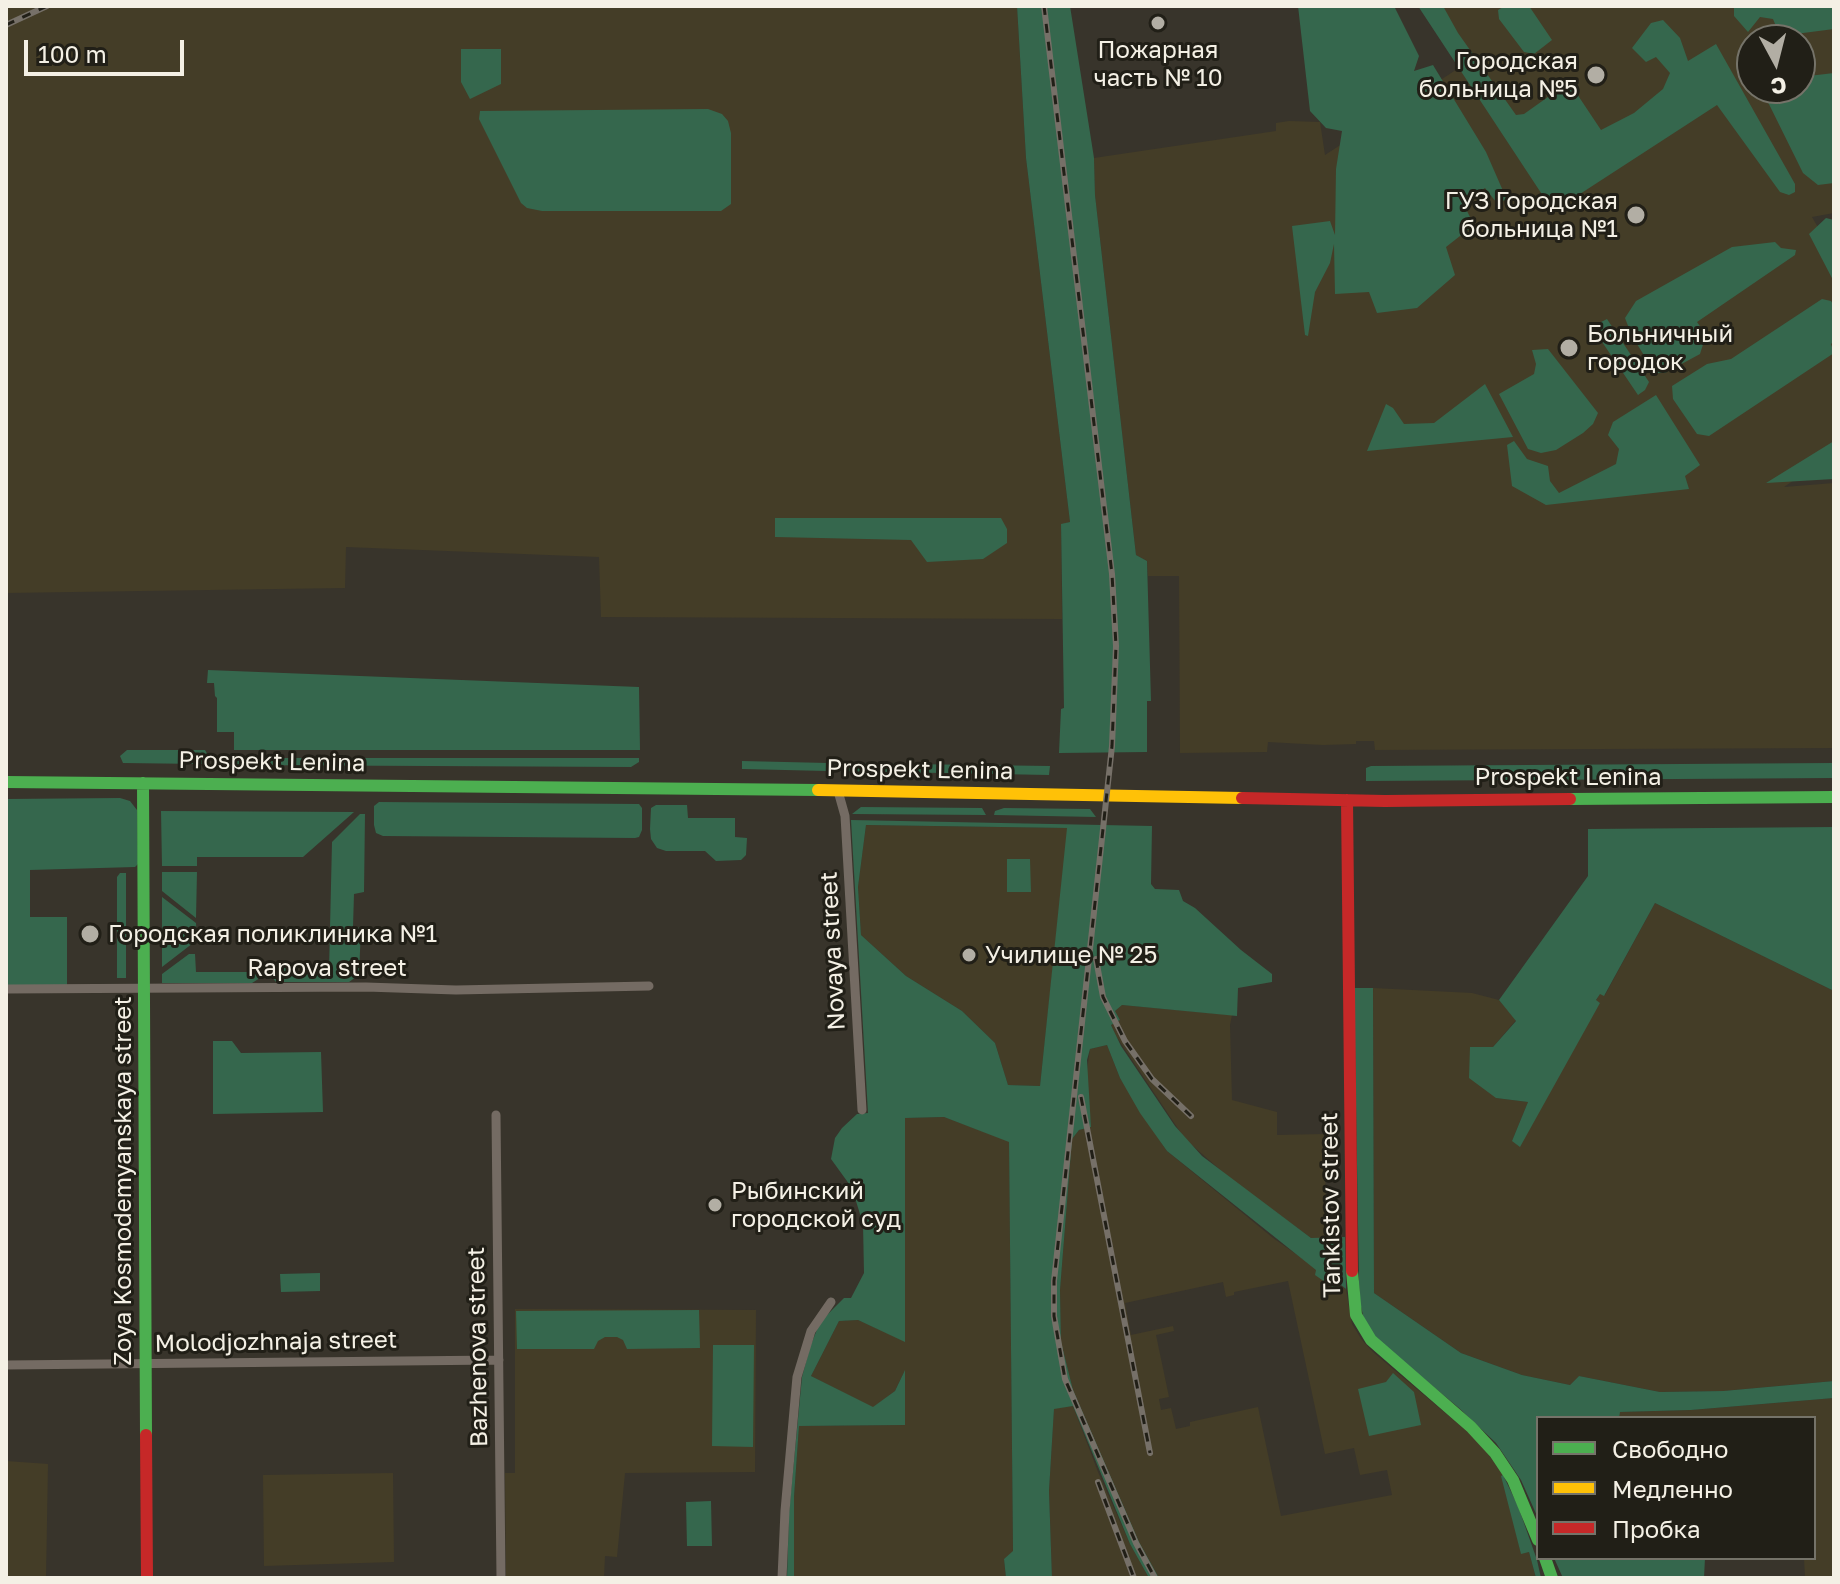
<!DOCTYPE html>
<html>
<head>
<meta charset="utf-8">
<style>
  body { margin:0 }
  #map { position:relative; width:1840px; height:1584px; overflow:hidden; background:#38342b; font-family:"Golos Text",sans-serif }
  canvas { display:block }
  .frame { position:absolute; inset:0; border:8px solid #f4f0e5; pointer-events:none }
  .legend { position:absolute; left:1536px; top:1416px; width:280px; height:144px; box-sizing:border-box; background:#211f17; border:2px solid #757369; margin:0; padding:10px 14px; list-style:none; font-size:24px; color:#f4f0e5 }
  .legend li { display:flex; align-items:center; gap:16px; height:40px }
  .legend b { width:40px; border:2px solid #757369 }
  .north { position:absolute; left:1736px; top:24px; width:80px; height:80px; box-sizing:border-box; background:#211f17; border:2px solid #757369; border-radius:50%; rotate:173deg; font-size:22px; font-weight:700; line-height:32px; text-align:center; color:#f4f0e5 }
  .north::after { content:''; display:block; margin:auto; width:28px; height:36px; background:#b2aea4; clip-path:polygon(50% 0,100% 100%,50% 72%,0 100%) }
  .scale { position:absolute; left:24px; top:40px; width:160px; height:36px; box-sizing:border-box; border:4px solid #f4f0e5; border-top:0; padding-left:10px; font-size:24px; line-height:28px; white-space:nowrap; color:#f4f0e5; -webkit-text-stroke:6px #211f17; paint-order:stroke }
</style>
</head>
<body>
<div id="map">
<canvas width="1840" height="1584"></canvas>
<div class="frame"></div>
<ul class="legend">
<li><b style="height:10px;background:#4caf50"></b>Свободно</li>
<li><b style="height:10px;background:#ffc107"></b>Медленно</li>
<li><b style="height:10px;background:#c62828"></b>Пробка</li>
</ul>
<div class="north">С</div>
<div class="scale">100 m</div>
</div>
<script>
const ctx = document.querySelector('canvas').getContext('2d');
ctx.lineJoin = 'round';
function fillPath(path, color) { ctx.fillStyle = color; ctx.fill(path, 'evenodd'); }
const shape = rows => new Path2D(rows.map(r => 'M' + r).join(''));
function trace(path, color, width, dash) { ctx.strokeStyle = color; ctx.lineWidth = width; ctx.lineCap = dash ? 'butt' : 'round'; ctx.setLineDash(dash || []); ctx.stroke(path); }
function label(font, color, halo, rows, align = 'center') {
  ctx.font = font + ' "Golos Text",sans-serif'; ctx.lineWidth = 6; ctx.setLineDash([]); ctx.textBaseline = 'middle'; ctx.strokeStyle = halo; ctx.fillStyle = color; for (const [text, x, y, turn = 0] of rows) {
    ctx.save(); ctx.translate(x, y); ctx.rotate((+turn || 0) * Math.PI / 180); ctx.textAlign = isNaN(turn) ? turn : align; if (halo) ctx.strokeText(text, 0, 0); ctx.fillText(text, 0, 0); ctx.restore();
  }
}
fillPath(shape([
  [6,6,1017,6,1026,158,1070,522,1061,525,1062,619,601,617,599,557,346,547,345,588,6,593],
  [1424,6,1834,6,1834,213,1812,217,1834,255,1834,453,1784,487,1834,483,1834,748,1375,750,1374,741,1356,741,1356,744,1323,745,1268,742,1267,752,1180,753,1179,576,1148,576,1147,561,1136,555,1095,195,1094,158,1276,131,1276,123,1289,121,1320,122,1325,155,1462,66],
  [1752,40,1800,40,1800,88,1752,88],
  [866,825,1068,828,1040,1086,1008,1085,995,1043,962,1011,906,976,861,935,858,887],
  [1655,903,1834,991,1834,1381,1723,1391,1660,1392,1579,1376,1570,1385,1522,1375,1461,1353,1374,1293,1373,988,1472,993,1499,1000,1516,1020,1493,1047,1496,1098,1528,1102,1512,1141,1600,1003,1596,1001,1600,993,1605,995],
  [1122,1005,1232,1015,1230,1025,1232,1100,1277,1112,1277,1135,1324,1134,1327,1238,1311,1238,1233,1181,1185,1139,1116,1036,1111,1025,1120,1020,1115,1011],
  [1107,1045,1120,1078,1167,1151,1273,1238,1346,1289,1352,1324,1362,1340,1373,1352,1475,1438,1486,1451,1503,1475,1521,1553,1529,1552,1536,1578,1159,1578,1139,1542,1073,1390,1061,1342,1060,1290,1072,1139,1079,1130,1091,1127,1086,1077,1090,1049],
  [1288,1281,1325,1454,1354,1448,1360,1475,1387,1470,1392,1495,1281,1516,1258,1407,1190,1422,1190,1426,1176,1429,1171,1408,1161,1410,1159,1399,1169,1397,1156,1335,1174,1331,1173,1326,1131,1335,1125,1303,1223,1282,1226,1297,1234,1295,1234,1292],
  [944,1117,1009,1141,1013,1552,1004,1559,1006,1578,794,1578,794,1497,799,1426,905,1425,904,1372,895,1391,873,1408,811,1376,839,1321,858,1320,905,1341,905,1118],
  [515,1309,756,1310,755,1472,625,1473,617,1557,605,1556,604,1578,506,1578,505,1473,515,1473],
  [1834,1398,1834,1578,1805,1578,1804,1558,1814,1558,1814,1418,1619,1418,1619,1412,1691,1410],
  [1073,1406,1098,1472,1130,1544,1149,1578,1052,1578,1049,1491,1054,1408],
  [6,1461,48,1464,46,1578,6,1578],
  [393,1473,394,1562,264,1566,263,1475]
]), '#443d27');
fillPath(shape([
  [1017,6,1070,6,1094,158,1095,195,1136,555,1147,561,1151,701,1147,701,1147,752,1059,753,1061,709,1064,708,1061,524,1070,522,1026,158],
  [1298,6,1394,6,1419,56,1414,71,1433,65,1486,152,1507,200,1496,202,1485,188,1463,203,1474,225,1446,247,1455,275,1417,308,1377,313,1369,292,1335,294,1334,244,1330,263,1315,292,1308,336,1305,335,1292,226,1330,221,1335,235,1336,169,1342,131,1326,128,1310,111],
  [1418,6,1443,6,1458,33,1516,115,1524,114,1569,82,1601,130,1634,113,1663,89,1670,73,1656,57,1646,62,1632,48,1651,23,1663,20,1680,38,1688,61,1716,44,1795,184,1795,192,1789,195,1780,192,1717,105,1563,205,1547,202],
  [1505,6,1529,6,1552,40,1534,54,1524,52,1499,19,1498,10],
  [1734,6,1834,6,1834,29,1780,36,1773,19,1760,17,1748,32,1734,16],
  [461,49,501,49,501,84,470,99,461,82],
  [1834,73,1834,183,1818,185,1803,173,1761,88,1800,88,1800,77],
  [708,109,722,114,728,121,731,133,731,204,721,211,542,211,527,208,521,203,479,119,480,111],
  [1826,218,1834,220,1834,282,1809,234],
  [1775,242,1781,248,1796,250,1795,255,1697,322,1706,335,1700,354,1665,373,1655,373,1632,336,1625,318,1636,301,1732,247],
  [1822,299,1831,301,1834,306,1834,341,1831,344,1834,353,1709,436,1697,434,1673,399,1672,386,1707,364,1731,359],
  [1607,319,1649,382,1645,390,1638,395,1596,333,1597,324],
  [1548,349,1598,413,1593,424,1583,433,1556,450,1541,453,1528,449,1499,394,1534,374,1536,364,1532,350],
  [1485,384,1513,437,1367,451,1386,404,1393,408,1404,424,1434,423],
  [1656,395,1700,465,1685,476,1689,489,1546,505,1512,486,1507,445,1514,441,1527,459,1548,466,1550,481,1559,493,1616,464,1619,449,1608,435,1613,422],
  [1834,441,1834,479,1766,483],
  [775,518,1001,518,1007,529,1007,543,983,559,927,562,911,540,775,537],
  [208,670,639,687,640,750,234,750,234,732,217,732,217,698,215,696,214,683,207,683],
  [127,750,205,750,209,757,202,764,123,763,120,756],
  [217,758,639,758,639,762,631,767,224,765],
  [742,761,828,763,827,771,742,769],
  [835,763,1050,766,1049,775,835,771],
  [1834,763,1834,778,1366,781,1366,768,1371,766],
  [120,798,130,801,137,810,138,864,135,867,30,870,30,917,67,917,67,985,6,986,6,799],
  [379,802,639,804,642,808,642,830,639,837,635,838,383,836,376,833,374,825,374,806],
  [656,805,687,805,688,818,735,818,735,837,747,838,746,855,741,860,716,861,705,851,666,851,657,848,651,839,650,829,651,808],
  [861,807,982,808,986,815,852,814],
  [1004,808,1090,809,1096,817,994,815,995,811],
  [161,811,354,812,303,857,197,857,197,866,162,866],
  [360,814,365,814,364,892,354,894,353,927,361,928,359,975,349,982,276,982,271,976,271,964,288,963,289,971,329,971,332,842],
  [851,820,1152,826,1151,884,1155,889,1179,890,1183,901,1195,908,1241,950,1272,974,1272,982,1238,988,1237,1016,1122,1005,1115,1011,1120,1020,1111,1025,1121,1046,1175,1126,1202,1156,1311,1238,1345,1237,1346,1289,1341,1285,1335,1289,1315,1275,1316,1270,1167,1151,1140,1113,1120,1078,1107,1045,1090,1049,1087,1060,1091,1127,1079,1130,1072,1139,1060,1290,1061,1342,1073,1390,1139,1542,1159,1578,1149,1578,1130,1544,1073,1406,1054,1409,1049,1491,1052,1578,1006,1578,1004,1559,1013,1551,1009,1142,944,1117,905,1118,905,1342,858,1320,839,1321,811,1376,873,1407,895,1391,905,1370,905,1425,799,1426,794,1497,794,1578,787,1578,789,1513,802,1377,810,1347,820,1322,844,1298,851,1298,864,1273,863,1224,852,1188,831,1159,835,1138,842,1128,857,1114,868,1113],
  [866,825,1067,828,1040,1086,1008,1085,995,1043,962,1011,906,976,861,935,858,887],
  [1834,827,1834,991,1655,903,1604,996,1600,994,1596,1000,1600,1003,1520,1147,1512,1141,1528,1102,1496,1098,1469,1078,1470,1047,1493,1047,1516,1021,1499,1000,1588,876,1588,829],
  [1007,859,1030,859,1031,892,1007,892],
  [162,872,197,872,196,918,162,891],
  [120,873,126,873,126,978,117,978,117,877],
  [162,897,196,923,197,940,162,967],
  [189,954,195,954,196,972,260,972,260,978,252,983,162,983,162,974],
  [1354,988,1373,988,1374,1293,1461,1353,1522,1375,1570,1385,1579,1376,1660,1392,1723,1391,1834,1381,1834,1398,1691,1410,1620,1412,1619,1418,1538,1418,1538,1518,1521,1480,1496,1443,1459,1408,1375,1338,1365,1323,1360,1303,1359,1282],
  [213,1041,232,1041,241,1053,321,1052,323,1112,213,1114],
  [320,1273,320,1291,281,1292,280,1274],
  [699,1310,700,1348,627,1349,623,1340,617,1337,605,1337,598,1341,594,1349,517,1349,516,1311],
  [713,1345,754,1345,753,1447,712,1446],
  [1393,1373,1414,1392,1421,1425,1369,1436,1358,1389,1386,1382],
  [1503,1475,1518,1506,1537,1560,1541,1578,1536,1578,1529,1552,1521,1554,1501,1476],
  [711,1501,712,1546,687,1546,686,1502],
  [1554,1558,1705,1558,1704,1578,1563,1578]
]), '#35674d');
trace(shape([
  [838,791,845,816,862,1110],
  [6,989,366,987,456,990,649,986],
  [496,1115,501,1578],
  [6,1365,499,1360],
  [782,1578,785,1511,797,1377,811,1331,831,1302]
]), '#746b63', 9);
trace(shape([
  [6,782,818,790],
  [143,783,146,1435],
  [1570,799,1834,797],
  [1352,1271,1356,1315,1371,1340,1471,1427,1495,1453,1513,1480,1538,1540],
  [1545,1558,1552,1578]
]), '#4caf50', 12);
trace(shape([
  [818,790,1242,798]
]), '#ffc107', 12);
trace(shape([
  [1242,798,1385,801,1570,799],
  [1347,800,1352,1271],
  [146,1435,147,1578]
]), '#c62828', 12);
const rail = shape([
  [1044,6,1112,574,1116,646,1112,746,1054,1281,1054,1316,1065,1379,1136,1543,1155,1578],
  [6,25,47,6],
  [1096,959,1103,997,1125,1041,1152,1079,1191,1116],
  [1081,1097,1150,1453],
  [1098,1482,1134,1578]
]);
trace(rail, '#767068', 6);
trace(rail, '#211f17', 3, [9]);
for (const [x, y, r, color] of [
  [1158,23,8,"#b2aea4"],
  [1596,75,10,"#b2aea4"],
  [1636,215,10,"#b2aea4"],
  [1569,348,10,"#b2aea4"],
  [90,934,10,"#b2aea4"],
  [969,955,8,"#b2aea4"],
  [715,1205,8,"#b2aea4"]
]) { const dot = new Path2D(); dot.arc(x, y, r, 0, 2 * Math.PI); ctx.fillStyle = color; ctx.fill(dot); trace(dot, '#211f17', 3); }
label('24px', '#f4f0e5', '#211f17', [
  ["Пожарная",1158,50,"center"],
  ["часть № 10",1158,78,"center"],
  ["Городская",1578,61,"right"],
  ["больница №5",1578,89,"right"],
  ["ГУЗ Городская",1618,201,"right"],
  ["больница №1",1618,229,"right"],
  ["Больничный",1587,334],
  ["городок",1587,362],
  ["Городская поликлиника №1",108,934],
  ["Училище № 25",985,955],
  ["Рыбинский",731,1191],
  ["городской суд",731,1219]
], 'left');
label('24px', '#f4f0e5', '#211f17', [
  ["Prospekt Lenina",272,762,1],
  ["Prospekt Lenina",920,770,1],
  ["Prospekt Lenina",1568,777],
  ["Novaya street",833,951,-93],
  ["Rapova street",327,968],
  ["Zoya Kosmodemyanskaya street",123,1181,-90],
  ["Tankistov street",1331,1205,-91],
  ["Molodjozhnaja street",276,1342,-1],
  ["Bazhenova street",478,1347,-91]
]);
</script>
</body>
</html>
